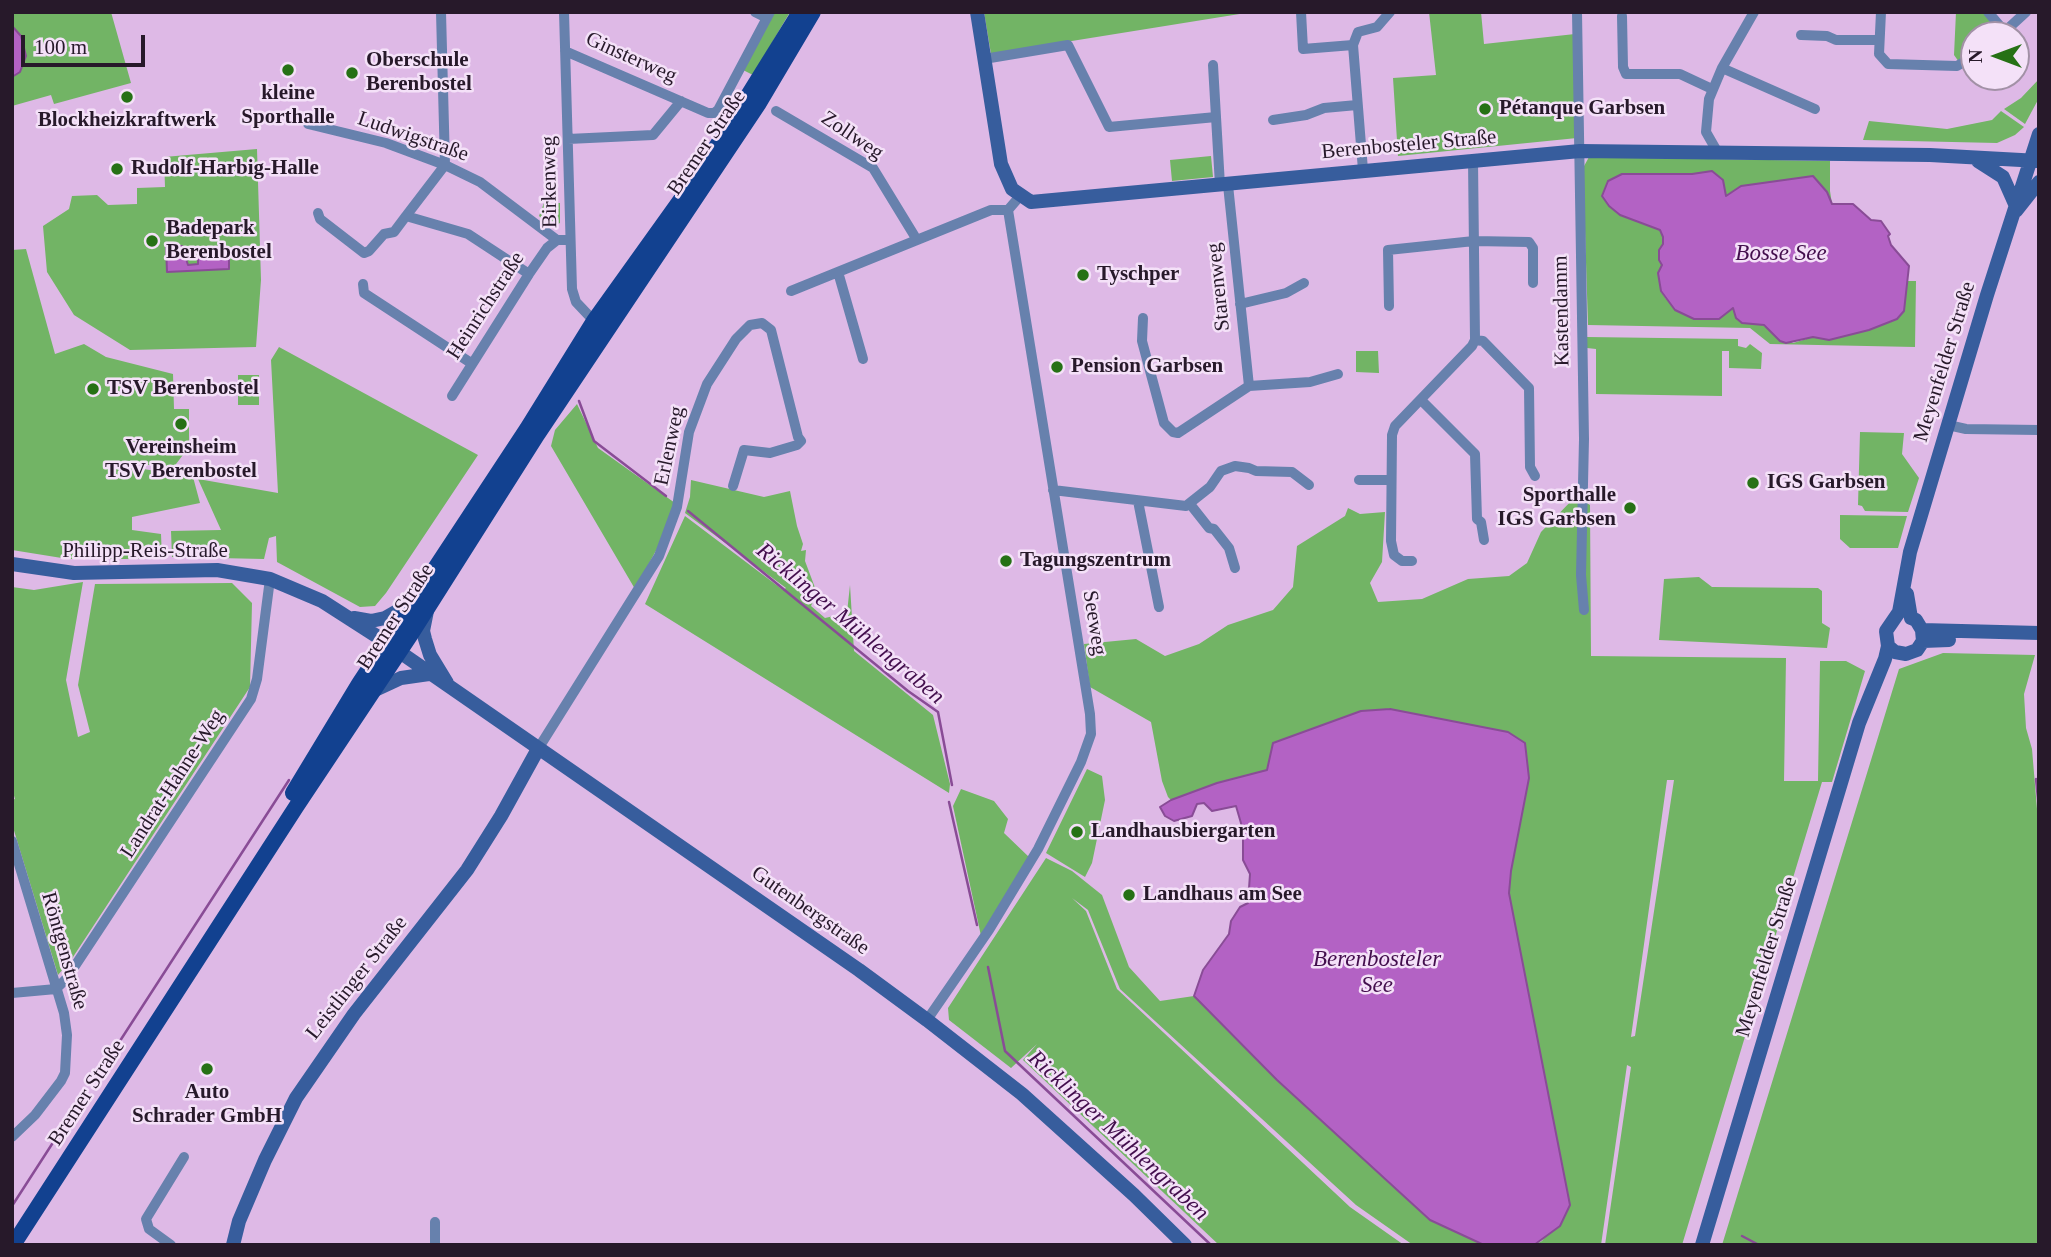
<!DOCTYPE html>
<html>
<head>
<meta charset="utf-8">
<style>
  body { margin:0 }
  #map { position:relative; width:2051px; height:1257px; overflow:hidden; background:#deb9e6; font-family:Georgia,serif }
  canvas { display:block }
  .frame { position:absolute; inset:0; border:14px solid #27192a; pointer-events:none }
  .north { position:absolute; left:1960px; top:21px; width:70px; height:70px; box-sizing:border-box; background:#f4e1f8; border:2px solid #a291a6; border-radius:50%; rotate:270deg; font-size:19px; font-weight:700; line-height:28px; text-align:center; color:#27192a }
  .north::after { content:''; display:block; margin:auto; width:24px; height:32px; background:#267115; clip-path:polygon(50% 0,100% 100%,50% 72%,0 100%) }
  .scale { position:absolute; left:21px; top:35px; width:124px; height:32px; box-sizing:border-box; border:4px solid #27192a; border-top:0; padding-left:9px; font-size:21px; line-height:24px; white-space:nowrap; color:#27192a; -webkit-text-stroke:5px #f4e1f8; paint-order:stroke }
</style>
</head>
<body>
<div id="map">
<canvas width="2051" height="1257"></canvas>
<div class="frame"></div>
<div class="north">N</div>
<div class="scale">100 m</div>
</div>
<script>
const ctx = document.querySelector('canvas').getContext('2d');
ctx.lineJoin = 'round';
function fillPath(path, color) { ctx.fillStyle = color; ctx.fill(path, 'evenodd'); }
const shape = rows => new Path2D(rows.map(r => 'M' + r).join(''));
function trace(path, color, width, dash) { ctx.strokeStyle = color; ctx.lineWidth = width; ctx.lineCap = dash ? 'butt' : 'round'; ctx.setLineDash(dash || []); ctx.stroke(path); }
function label(font, color, halo, rows, align = 'center') {
  ctx.font = font + ' Georgia,serif'; ctx.lineWidth = 5; ctx.setLineDash([]); ctx.textBaseline = 'middle'; ctx.strokeStyle = halo; ctx.fillStyle = color; for (const [text, x, y, turn = 0] of rows) {
    ctx.save(); ctx.translate(x, y); ctx.rotate((+turn || 0) * Math.PI / 180); ctx.textAlign = isNaN(turn) ? turn : align; if (halo) ctx.strokeText(text, 0, 0); ctx.fillText(text, 0, 0); ctx.restore();
  }
}
fillPath(shape([
  [12,12,111,12,131,83,54,104,51,95,12,106,12,77,20,72,21,36,12,26],
  [774,12,790,12,753,75,743,70],
  [984,12,1252,12,991,54],
  [1429,12,1481,12,1484,44,1575,34,1577,138,1398,156,1393,78,1436,75],
  [1956,12,1985,12,1995,25,1995,35,1974,35,1974,51,1959,62,1954,55],
  [2039,79,2039,98,2025,124,2004,109,2021,98],
  [2001,111,2024,127,2015,135,1997,143,1863,140,1869,121,1947,129,1992,120],
  [257,149,261,280,256,347,130,350,74,315,47,272,43,226,69,209,72,196,97,195,108,205,137,204,137,188,165,187,164,157],
  [1211,156,1213,177,1172,181,1170,160],
  [1589,157,1830,161,1830,191,1832,204,1827,192,1813,176,1787,180,1726,196,1711,171,1692,174,1620,215,1660,230,1663,237,1662,265,1658,273,1661,291,1666,299,1733,308,1793,343,1813,337,1829,340,1869,330,1897,319,1904,311,1906,281,1916,281,1915,347,1770,344,1750,328,1588,325,1583,168],
  [544,203,560,203,560,223,552,227,539,216],
  [26,249,55,354,84,344,106,357,173,374,174,409,189,409,189,447,173,468,141,464,131,467,193,477,200,503,132,517,132,530,161,534,162,559,68,559,12,550,12,250],
  [1587,337,1738,339,1738,346,1746,348,1750,344,1762,353,1761,369,1729,368,1729,351,1722,351,1722,396,1596,394,1596,349,1587,348],
  [279,347,478,455,386,593,375,606,360,607,277,562,276,536,269,538,264,559,172,557,171,531,221,530,198,479,278,493,271,360],
  [1356,351,1378,351,1379,373,1356,372],
  [238,375,259,375,259,405,238,405],
  [577,404,598,448,675,503,658,547,635,589,551,446,555,430],
  [1860,432,1904,433,1902,454,1919,478,1908,512,1865,511,1862,506,1858,505],
  [691,480,764,497,790,491,797,526,803,544,801,551,806,550,805,561,817,593,811,606,825,618,847,613,850,585,854,651,933,715,950,784,949,793,645,604,685,516,783,590,786,588,685,513,690,497],
  [1576,496,1590,505,1591,656,1786,658,1784,781,1818,781,1820,661,1846,661,1865,671,1832,782,1822,782,1682,1245,1605,1245,1631,1067,1627,1065,1601,1245,1534,1245,1542,1241,1570,1205,1509,893,1511,871,1508,732,1390,709,1267,770,1217,783,1171,800,1168,797,1162,781,1151,722,1090,687,1084,644,1136,639,1165,656,1199,644,1228,625,1273,610,1293,587,1297,546,1345,516,1348,508,1360,514,1385,512,1382,562,1370,583,1378,602,1422,599,1468,579,1509,576,1527,563,1541,532],
  [1667,780,1674,780,1635,1036,1631,1037],
  [1840,515,1907,516,1898,548,1850,548,1840,539],
  [1699,577,1712,587,1818,588,1822,591,1822,623,1830,628,1827,648,1659,640,1664,579],
  [83,582,66,680,78,737,90,732,78,685,95,584,232,583,252,603,250,687,73,957,58,975,12,824,12,800,15,799,12,789,12,587,34,590],
  [1943,653,2035,655,2024,694,2026,728,2032,749,2039,833,2039,1245,1722,1245,1899,669],
  [1087,769,1102,776,1105,800,1092,863,1085,877,1046,853],
  [961,789,994,801,1008,819,1004,833,1030,858,981,936,953,806],
  [1046,858,1072,871,1102,895,1129,967,1160,1001,1194,996,1277,1080,1430,1220,1484,1245,1413,1245,1356,1205,1120,989,1088,910,1072,898,1086,911,1117,989,1350,1207,1404,1245,1219,1245,1023,1060,1037,1044,1011,1068,949,1020,948,1008]
]), '#72b465');
const water = shape([
  [12,26,21,36,26,56,20,72,12,77,12,26],
  [1712,171,1723,180,1726,196,1741,186,1813,176,1827,192,1832,204,1853,204,1871,220,1881,221,1890,234,1888,236,1891,245,1909,266,1904,311,1897,319,1869,330,1829,340,1813,337,1786,343,1780,341,1764,325,1742,323,1736,318,1733,308,1719,319,1694,319,1675,310,1661,291,1658,273,1662,265,1659,260,1659,250,1663,244,1663,237,1660,230,1620,215,1609,206,1602,196,1608,181,1622,174,1692,174,1712,171],
  [166,246,182,246,188,265,198,264,198,252,229,250,229,269,167,272,166,246],
  [1390,709,1508,732,1525,743,1529,778,1511,871,1509,893,1570,1205,1560,1226,1534,1245,1484,1245,1430,1220,1277,1080,1194,996,1203,970,1229,934,1231,921,1240,907,1248,903,1250,874,1243,860,1243,830,1236,806,1212,811,1204,803,1197,804,1192,816,1174,821,1165,816,1160,807,1171,800,1217,783,1267,770,1273,743,1361,711,1390,709]
]);
fillPath(water, '#b362c4');
trace(water, '#894c96', 2);
trace(shape([
  [579,401,594,441,666,496],
  [688,511,908,691,938,712,952,785],
  [2036,779,2039,808],
  [949,802,977,925],
  [988,967,1005,1051,1211,1245],
  [94,1081,289,780],
  [12,1206,85,1093],
  [1742,1236,1759,1245]
]), '#894c96', 2.5);
trace(shape([
  [441,12,445,165],
  [564,12,572,289,576,302,594,321,595,326],
  [755,12,767,18],
  [1301,12,1303,49,1353,45],
  [1577,12,1584,439,1581,575,1584,610],
  [1881,12,1879,54,1888,64,1957,66,1974,56],
  [1988,12,2005,32],
  [1622,16,1623,67,1626,74,1680,74,1712,89],
  [1801,35,1827,36,1836,40,1879,40],
  [2001,35,2026,12],
  [565,51,708,113,714,113,718,110,770,12],
  [984,59,1068,45,1109,127,1216,117,1220,185],
  [1213,65,1216,117],
  [1722,68,1815,109],
  [776,111,873,168,917,240],
  [1273,120,1306,115,1324,108,1357,105],
  [308,124,386,143,445,165,480,182,557,240,570,240],
  [568,139,653,135,681,101],
  [1718,153,1706,132,1709,99,1722,68,1754,12],
  [445,165,406,216,468,234,529,274],
  [1363,170,1353,45,1358,32,1377,27,1390,12],
  [1228,185,1249,386],
  [318,213,320,219,364,253,369,251,384,234,394,232,406,216],
  [838,272,863,359],
  [363,284,364,293,471,363],
  [791,291,991,210,1008,210],
  [1240,304,1286,293,1304,283],
  [1389,306,1388,250,1474,241,1529,242,1533,248,1533,283],
  [1143,318,1142,341,1164,423,1173,432,1178,433,1249,386,1310,382,1338,374],
  [1475,340,1483,341,1529,388,1530,467,1535,476],
  [452,396,529,274,547,248,557,240],
  [1421,400,1475,454,1477,519,1481,522,1484,540],
  [1948,425,1966,429,2039,430],
  [1359,480,1391,480],
  [1053,490,1186,506,1210,487,1221,471,1235,466,1249,468,1256,471,1292,472,1309,485],
  [1138,501,1159,607],
  [1190,504,1209,528,1214,529,1229,548,1235,568],
  [1412,561,1402,561,1394,555,1391,541,1392,435,1395,426,1472,346,1475,340,1473,160],
  [538,749,659,556,677,507,689,432,707,384,736,339,750,325,762,323,771,330,798,437,801,441,797,445,770,453,744,450,733,486],
  [12,841,64,1013,67,1035,65,1073,61,1081,35,1115,12,1137],
  [12,993,56,989,67,978,251,699,257,679,270,579],
  [927,1020,989,930,1038,849,1081,762,1091,734,1090,714,1008,210,1020,196],
  [435,1222,435,1245],
  [171,1245,149,1229,146,1219,184,1157]
]), '#6781ad', 10);
trace(shape([
  [977,12,1001,164,1012,189,1031,202,1580,151,1930,155,2039,161],
  [1978,161,2003,177,2015,204],
  [2016,211,2039,182],
  [12,564,74,573,217,570,270,579,322,601,378,637,859,970,927,1020,1022,1094,1134,1195,1185,1245],
  [427,611,423,631,425,639,430,655,447,683],
  [354,618,371,621,385,618,413,602],
  [1922,630,2039,633],
  [1923,641,1949,640],
  [1888,646,1895,652,1906,654,1917,650,1923,641,1922,630,1916,620,1911,618,1907,594],
  [373,691,401,678,429,674],
  [233,1245,239,1221,265,1160,296,1098,354,1014,467,870,501,816,538,749],
  [1702,1245,1859,723,1885,659,1888,646,1886,631,1899,612,1910,552,1987,295,2039,134]
]), '#375d9d', 14);
trace(shape([
  [293,793,359,684,527,429,594,321,700,173,800,12],
  [13,1245,296,807,411,634,537,435,759,103,813,12]
]), '#124190', 16);
for (const [x, y, r, color] of [
  [288,70,7,"#267115"],
  [352,73,7,"#267115"],
  [127,97,7,"#267115"],
  [1485,109,7,"#267115"],
  [117,169,7,"#267115"],
  [152,241,7,"#267115"],
  [1083,275,7,"#267115"],
  [1057,367,7,"#267115"],
  [93,389,7,"#267115"],
  [181,424,7,"#267115"],
  [1753,483,7,"#267115"],
  [1630,508,7,"#267115"],
  [1006,561,7,"#267115"],
  [1077,832,7,"#267115"],
  [1129,895,7,"#267115"],
  [207,1069,7,"#267115"]
]) { const dot = new Path2D(); dot.arc(x, y, r, 0, 2 * Math.PI); ctx.fillStyle = color; ctx.fill(dot); trace(dot, '#f4e1f8', 2.5); }
label('21px', '#27192a', '#f4e1f8', [
  ["Ginsterweg",631,58,24],
  ["Zollweg",852,136,34],
  ["Ludwigstraße",413,137,19],
  ["Bremer Straße",707,143,-56],
  ["Berenbosteler Straße",1409,145,-5],
  ["Birkenweg",550,182,-91],
  ["Starenweg",1219,287,-96],
  ["Heinrichstraße",486,306,-57],
  ["Kastendamm",1562,311,-91],
  ["Meyenfelder Straße",1945,362,-73],
  ["Erlenweg",670,446,-78],
  ["Philipp-Reis-Straße",145,551],
  ["Bremer Straße",396,617,-57],
  ["Seeweg",1094,623,81],
  ["Landrat-Hahne-Weg",173,784,-57],
  ["Gutenbergstraße",810,911,35],
  ["Röntgenstraße",64,951,74],
  ["Meyenfelder Straße",1767,957,-73],
  ["Leistlinger Straße",357,978,-52],
  ["Bremer Straße",87,1093,-57]
]);
label('bold 21px', '#27192a', '#f4e1f8', [
  ["Oberschule",366,61],
  ["Berenbostel",366,85],
  ["kleine",288,94,"center"],
  ["Sporthalle",288,118,"center"],
  ["Pétanque Garbsen",1499,109],
  ["Blockheizkraftwerk",127,121,"center"],
  ["Rudolf-Harbig-Halle",131,169],
  ["Badepark",166,229],
  ["Berenbostel",166,253],
  ["Tyschper",1097,275],
  ["Pension Garbsen",1071,367],
  ["TSV Berenbostel",107,389],
  ["Vereinsheim",181,448,"center"],
  ["TSV Berenbostel",181,472,"center"],
  ["IGS Garbsen",1767,483],
  ["Sporthalle",1616,496,"right"],
  ["IGS Garbsen",1616,520,"right"],
  ["Tagungszentrum",1020,561],
  ["Landhausbiergarten",1091,832],
  ["Landhaus am See",1143,895],
  ["Auto",207,1093,"center"],
  ["Schrader GmbH",207,1117,"center"]
], 'left');
label('italic 23px', '#430e4d', '#f4e1f8', [
  ["Bosse See",1781,254],
  ["Ricklinger Mühlengraben",850,624,40],
  ["Berenbosteler",1377,960],
  ["See",1377,986],
  ["Ricklinger Mühlengraben",1118,1136,43]
]);
</script>
</body>
</html>
